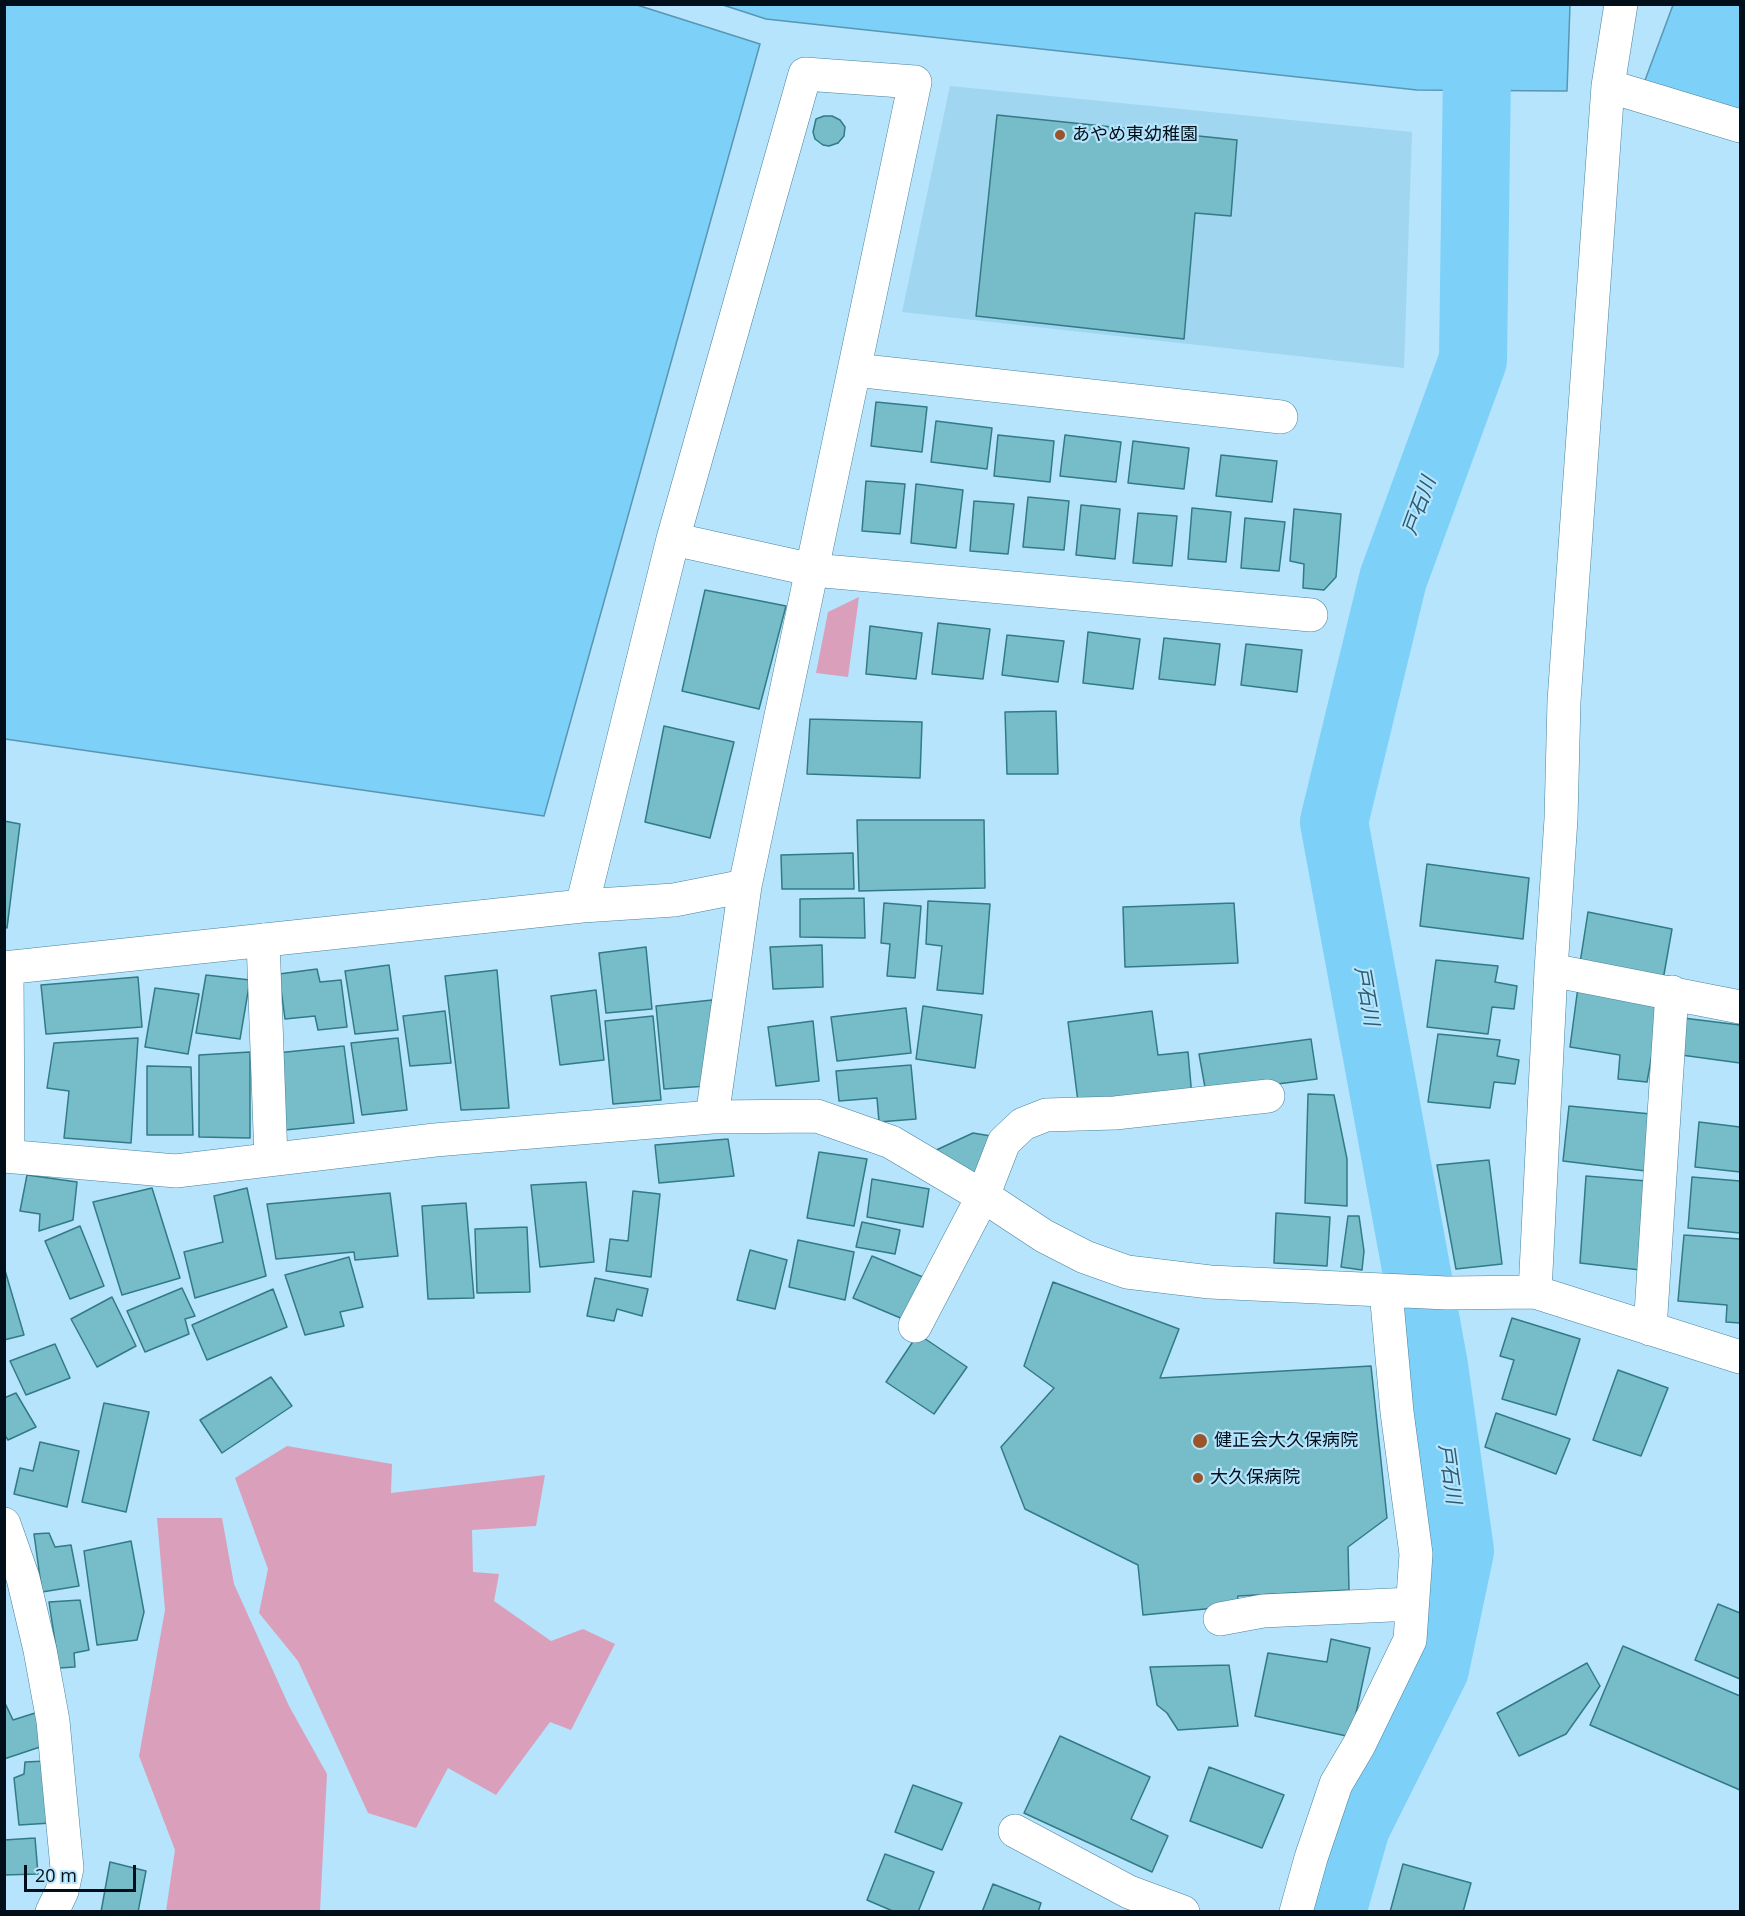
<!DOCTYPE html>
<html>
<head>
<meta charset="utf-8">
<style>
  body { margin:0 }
  #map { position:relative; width:1745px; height:1916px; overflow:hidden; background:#b5e4fc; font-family:"Open Sans",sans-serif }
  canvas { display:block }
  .frame { position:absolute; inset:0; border:6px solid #000f19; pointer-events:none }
  .scale { position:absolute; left:24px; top:1865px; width:112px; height:27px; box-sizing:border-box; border:3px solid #000f19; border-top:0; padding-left:8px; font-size:18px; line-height:21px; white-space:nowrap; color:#000f19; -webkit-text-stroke:4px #b5e4fc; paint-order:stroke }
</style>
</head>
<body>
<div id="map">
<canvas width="1745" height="1916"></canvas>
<div class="frame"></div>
<div class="scale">20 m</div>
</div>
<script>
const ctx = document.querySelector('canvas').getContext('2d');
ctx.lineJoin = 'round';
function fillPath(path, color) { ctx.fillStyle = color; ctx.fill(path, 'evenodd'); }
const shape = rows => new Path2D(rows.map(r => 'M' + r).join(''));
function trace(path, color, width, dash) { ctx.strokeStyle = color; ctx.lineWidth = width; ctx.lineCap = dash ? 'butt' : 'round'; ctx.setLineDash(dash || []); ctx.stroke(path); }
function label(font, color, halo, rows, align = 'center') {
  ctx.font = font + ' "Open Sans","Noto Sans JP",sans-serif'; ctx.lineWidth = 4.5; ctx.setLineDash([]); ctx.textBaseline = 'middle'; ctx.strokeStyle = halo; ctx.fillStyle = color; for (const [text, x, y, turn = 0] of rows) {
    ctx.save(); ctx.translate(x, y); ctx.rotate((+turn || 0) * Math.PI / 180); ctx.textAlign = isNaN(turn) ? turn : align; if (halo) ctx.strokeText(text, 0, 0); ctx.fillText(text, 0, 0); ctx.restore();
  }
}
fillPath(shape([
  [950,86,1412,132,1404,368,902,312]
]), '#a1d6f0');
fillPath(shape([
  [859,597,848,677,816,673,828,612],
  [287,1446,392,1464,391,1493,545,1475,536,1526,472,1530,473,1572,499,1574,494,1601,551,1641,583,1629,615,1644,571,1730,550,1722,496,1795,448,1768,416,1828,368,1813,298,1661,259,1613,268,1569,235,1478],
  [157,1518,222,1518,234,1584,289,1706,327,1774,320,1911,166,1911,175,1850,139,1756,165,1610]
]), '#daa0bb');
const water = shape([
  [5,4,637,5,760,44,544,816,5,739,5,4],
  [723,5,1570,5,1567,91,1417,90,766,19,723,5],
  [1673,5,1740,5,1740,112,1644,83,1673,5]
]);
fillPath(water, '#7dd0f7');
trace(water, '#5896b4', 1.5);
trace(shape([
  [1332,1912,1356,1827,1435,1669,1460,1551,1434,1366,1334,822,1393,579,1473,360,1477,71]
]), '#7dd0f7', 68);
const building = shape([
  [997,115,1237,140,1231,216,1195,213,1184,339,976,316,997,115],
  [824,116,832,116,840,120,845,127,844,136,838,143,829,146,823,145,815,139,813,132,816,119,824,116],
  [876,402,927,407,922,452,871,446,876,402],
  [936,421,992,428,987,469,931,462,936,421],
  [998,435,1054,441,1050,482,994,476,998,435],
  [1065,435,1121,442,1116,482,1060,476,1065,435],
  [1133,441,1189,448,1184,489,1128,483,1133,441],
  [1221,455,1277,461,1272,502,1216,496,1221,455],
  [866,481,905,484,900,534,862,531,866,481],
  [916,484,963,490,956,548,911,543,916,484],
  [1028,497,1069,501,1064,550,1023,547,1028,497],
  [974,501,1014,504,1008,554,970,551,974,501],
  [1081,505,1120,509,1115,559,1076,555,1081,505],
  [1192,508,1231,512,1226,562,1188,559,1192,508],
  [1294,509,1341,514,1336,577,1324,590,1303,588,1304,564,1290,561,1294,509],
  [1138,513,1177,516,1172,566,1133,563,1138,513],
  [1245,518,1285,522,1279,571,1241,568,1245,518],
  [705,590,786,606,759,709,682,691,705,590],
  [938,623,990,629,983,679,932,674,938,623],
  [870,626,922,633,916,679,866,674,870,626],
  [1088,632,1140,639,1133,689,1083,683,1088,632],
  [1007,635,1064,641,1058,682,1002,675,1007,635],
  [1164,638,1220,644,1215,685,1159,679,1164,638],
  [1246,644,1302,650,1297,692,1241,685,1246,644],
  [1056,711,1058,774,1007,774,1005,712,1056,711],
  [810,719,922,722,920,778,807,774,810,719],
  [664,726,734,742,710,838,645,822,664,726],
  [857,820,984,820,985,888,859,891,857,820],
  [4,821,20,824,7,928,4,927,4,821],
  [853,853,854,889,782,889,781,855,853,853],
  [1427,864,1529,878,1523,939,1420,926,1427,864],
  [864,898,865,938,800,937,800,899,864,898],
  [928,901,990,904,983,994,937,990,942,946,926,944,928,901],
  [884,903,921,906,915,978,887,976,890,944,881,943,884,903],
  [1234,903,1238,963,1125,967,1123,907,1234,903],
  [1588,912,1672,929,1663,980,1580,963,1588,912],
  [822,945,823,987,773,989,770,947,822,945],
  [646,947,652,1009,606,1013,599,953,646,947],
  [1436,960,1498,966,1495,982,1517,986,1514,1009,1492,1007,1488,1034,1427,1027,1436,960],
  [389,965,398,1030,355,1034,345,971,389,965],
  [317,969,320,982,341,980,347,1027,318,1030,315,1016,285,1019,279,974,317,969],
  [497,970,509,1108,461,1110,445,976,497,970],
  [206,975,250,980,240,1039,196,1033,206,975],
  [138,977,142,1027,46,1034,41,985,138,977],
  [1578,987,1662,999,1647,1082,1618,1079,1620,1055,1570,1047,1578,987],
  [155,988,199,994,188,1054,145,1047,155,988],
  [596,990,604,1060,560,1065,551,996,596,990],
  [712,1000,707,1086,664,1089,656,1006,712,1000],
  [923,1006,982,1015,975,1068,916,1059,923,1006],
  [906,1008,911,1053,837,1061,831,1017,906,1008],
  [445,1011,451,1063,410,1066,403,1016,445,1011],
  [1152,1011,1158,1055,1188,1052,1192,1097,1078,1102,1068,1022,1152,1011],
  [653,1016,661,1100,613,1104,605,1021,653,1016],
  [1683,1018,1740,1025,1740,1063,1681,1055,1683,1018],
  [813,1021,819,1081,776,1086,768,1027,813,1021],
  [1438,1034,1500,1040,1497,1056,1519,1060,1515,1084,1494,1082,1490,1108,1428,1102,1438,1034],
  [138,1038,131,1143,64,1138,69,1091,47,1088,54,1043,138,1038],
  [398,1038,407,1110,362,1115,351,1043,398,1038],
  [1311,1039,1317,1079,1206,1093,1199,1054,1311,1039],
  [344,1046,354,1123,285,1130,277,1053,344,1046],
  [250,1052,250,1138,199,1137,199,1055,250,1052],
  [911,1065,916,1119,879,1122,877,1098,839,1101,836,1071,911,1065],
  [147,1066,191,1067,193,1135,147,1135,147,1066],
  [1308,1094,1334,1095,1347,1159,1347,1206,1305,1203,1308,1094],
  [1569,1106,1651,1114,1646,1171,1563,1161,1569,1106],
  [1699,1122,1740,1127,1740,1172,1695,1167,1699,1122],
  [973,1133,991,1136,981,1176,932,1152,973,1133],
  [728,1139,734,1176,659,1183,655,1145,728,1139],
  [819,1152,867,1159,854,1226,807,1218,819,1152],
  [1489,1160,1502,1264,1456,1269,1437,1165,1489,1160],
  [27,1175,77,1182,73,1220,39,1231,40,1214,20,1211,27,1175],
  [1586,1176,1647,1181,1640,1270,1580,1263,1586,1176],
  [1692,1177,1740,1181,1740,1233,1688,1228,1692,1177],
  [872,1179,929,1189,923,1227,867,1217,872,1179],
  [586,1182,594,1262,540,1267,531,1185,586,1182],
  [152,1188,180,1278,122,1295,93,1202,152,1188],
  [247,1188,266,1276,195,1298,184,1252,223,1242,214,1196,247,1188],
  [633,1191,660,1194,651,1277,606,1271,610,1239,628,1241,633,1191],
  [390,1193,398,1256,355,1260,354,1252,276,1259,267,1204,390,1193],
  [466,1203,474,1298,428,1299,422,1206,466,1203],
  [1276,1213,1330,1217,1327,1266,1274,1263,1276,1213],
  [1348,1216,1359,1216,1364,1251,1362,1270,1341,1267,1348,1216],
  [862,1222,900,1230,895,1254,856,1247,862,1222],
  [80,1226,104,1286,70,1299,45,1241,80,1226],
  [527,1227,530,1292,477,1293,475,1229,527,1227],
  [1684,1235,1740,1239,1740,1323,1726,1322,1727,1305,1678,1301,1684,1235],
  [798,1240,854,1252,845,1300,789,1287,798,1240],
  [750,1250,787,1260,775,1309,737,1300,750,1250],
  [872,1256,930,1280,910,1322,853,1298,872,1256],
  [349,1257,363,1307,340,1312,344,1326,305,1335,285,1275,349,1257],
  [4,1267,24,1335,4,1340,4,1267],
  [595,1278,648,1289,642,1316,617,1309,614,1321,587,1316,595,1278],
  [1053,1282,1179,1329,1160,1378,1371,1366,1387,1518,1348,1547,1349,1590,1238,1596,1236,1606,1143,1615,1138,1565,1025,1509,1001,1447,1054,1388,1024,1366,1053,1282],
  [182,1288,195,1316,185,1319,189,1334,145,1352,127,1311,182,1288],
  [273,1289,287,1327,207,1360,192,1325,273,1289],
  [112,1297,136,1346,97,1367,71,1319,112,1297],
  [1512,1318,1580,1339,1556,1415,1502,1399,1514,1360,1500,1356,1512,1318],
  [918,1334,967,1367,934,1414,886,1382,918,1334],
  [55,1344,70,1378,26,1395,10,1361,55,1344],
  [1618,1370,1668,1388,1641,1456,1593,1440,1618,1370],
  [271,1377,292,1406,222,1453,200,1420,271,1377],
  [16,1393,36,1427,8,1440,4,1434,4,1398,16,1393],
  [104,1403,149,1412,126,1512,82,1502,104,1403],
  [1496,1413,1570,1439,1556,1474,1485,1447,1496,1413],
  [40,1442,79,1451,67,1507,14,1494,20,1468,33,1471,40,1442],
  [49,1533,55,1547,71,1545,79,1586,42,1592,34,1534,49,1533],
  [131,1541,144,1612,137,1640,97,1645,84,1551,131,1541],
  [80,1600,89,1650,74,1653,75,1667,59,1668,49,1602,80,1600],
  [1718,1604,1740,1613,1740,1679,1695,1660,1718,1604],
  [1331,1639,1370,1648,1351,1737,1255,1716,1268,1653,1327,1662,1331,1639],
  [1623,1646,1740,1696,1740,1790,1590,1725,1623,1646],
  [1587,1663,1600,1686,1566,1734,1519,1756,1497,1713,1587,1663],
  [1229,1665,1238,1726,1178,1730,1167,1713,1157,1705,1150,1667,1229,1665],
  [4,1701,13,1720,35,1713,46,1745,4,1759,4,1701],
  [1060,1736,1150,1777,1131,1819,1168,1836,1152,1872,1024,1813,1060,1736],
  [47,1761,51,1823,19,1825,14,1778,24,1774,25,1762,47,1761],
  [1209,1767,1284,1795,1262,1848,1190,1821,1209,1767],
  [913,1785,962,1803,942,1850,895,1832,913,1785],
  [35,1838,38,1874,4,1875,4,1840,35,1838],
  [885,1854,934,1872,918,1912,895,1912,867,1900,885,1854],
  [110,1862,146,1871,138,1912,101,1912,110,1862],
  [1403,1864,1471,1883,1463,1912,1390,1912,1403,1864],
  [993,1884,1041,1903,1038,1912,982,1912,993,1884]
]);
fillPath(building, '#76bdc9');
trace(building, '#327a85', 1.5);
const minor = shape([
  [1608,86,1740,126],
  [855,370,1281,417],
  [673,539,813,570,1311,615],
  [263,940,271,1159],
  [4,968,582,906,674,900,745,886,915,82,805,74,673,539,582,906],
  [7,968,8,1156],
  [1551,970,1740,1007],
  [712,1117,745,886],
  [4,1156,176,1171,435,1140,712,1117,817,1116,891,1142,994,1203,1044,1236,1085,1257,1127,1272,1210,1282,1447,1293,1535,1292,1740,1357],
  [1535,1292,1551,970,1561,819,1564,701,1608,86,1621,4],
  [915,1326,983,1196,1004,1142,1023,1124,1046,1115,1115,1113,1268,1096],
  [1650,1329,1672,992],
  [4,1524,23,1578,40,1650,53,1721,67,1868,62,1891,52,1912],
  [1220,1619,1263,1611,1412,1604],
  [1015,1831,1129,1892,1183,1912],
  [1296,1912,1311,1858,1336,1784,1359,1745,1410,1640,1416,1554,1397,1412,1386,1291]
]);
trace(minor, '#49829d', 34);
trace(minor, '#fff', 33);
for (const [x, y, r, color] of [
  [1060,135,6,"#995429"],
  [1200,1441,8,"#995429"],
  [1198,1478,6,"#995429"]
]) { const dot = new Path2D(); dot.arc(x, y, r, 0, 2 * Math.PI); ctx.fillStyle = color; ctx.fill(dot); trace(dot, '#b5e4fc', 2); }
label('18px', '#000f19', '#b5e4fc', [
  ["あやめ東幼稚園",1072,135],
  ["健正会大久保病院",1214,1441],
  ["大久保病院",1210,1478]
], 'left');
label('italic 20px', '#2c5a6f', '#b5e4fc', [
  ["戸石川",1420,506,-70],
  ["戸石川",1366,996,80],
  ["戸石川",1449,1474,82]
]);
</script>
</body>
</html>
